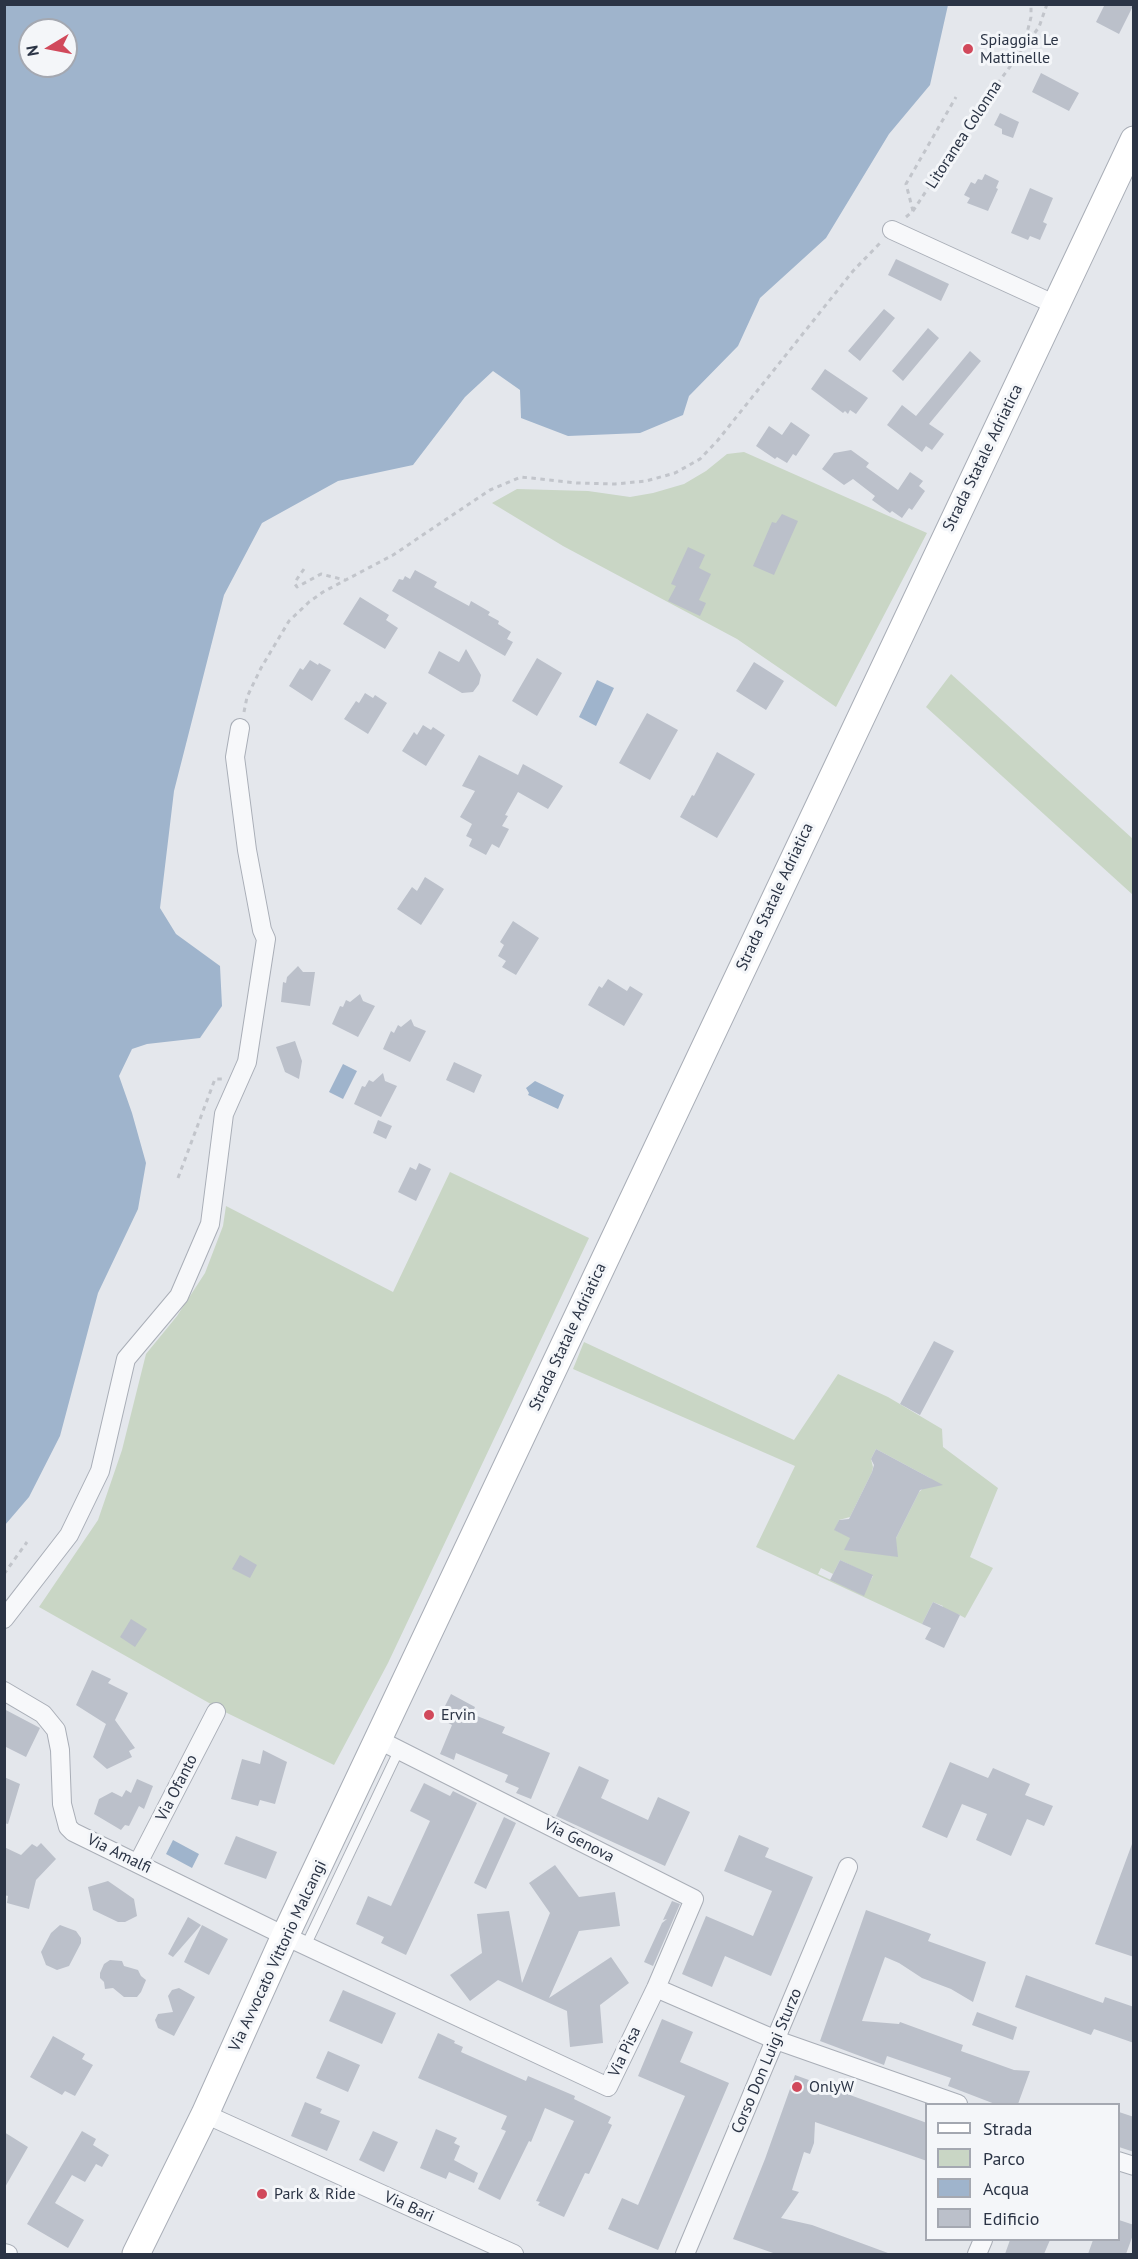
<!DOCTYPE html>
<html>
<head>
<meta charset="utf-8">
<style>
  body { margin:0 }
  #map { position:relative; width:1138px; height:2259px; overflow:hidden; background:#e4e7ec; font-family:"PT Sans",sans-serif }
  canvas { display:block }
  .frame { position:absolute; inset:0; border:6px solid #2b3445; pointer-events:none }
  .legend { position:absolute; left:925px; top:2103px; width:195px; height:138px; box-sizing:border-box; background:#f4f6f9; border:2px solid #a4a8b1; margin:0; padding:8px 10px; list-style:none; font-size:18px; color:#2b3445 }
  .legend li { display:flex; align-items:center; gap:12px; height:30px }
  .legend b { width:30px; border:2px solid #a4a8b1 }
  .north { position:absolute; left:18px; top:18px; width:60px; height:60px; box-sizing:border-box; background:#f4f6f9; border:2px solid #a4a8b1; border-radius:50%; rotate:260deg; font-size:16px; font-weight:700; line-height:24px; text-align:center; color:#2b3445 }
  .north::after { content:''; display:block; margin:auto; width:21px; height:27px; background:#d1495b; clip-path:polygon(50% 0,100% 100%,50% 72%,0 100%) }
</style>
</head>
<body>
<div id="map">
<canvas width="1138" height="2259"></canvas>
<div class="frame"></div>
<ul class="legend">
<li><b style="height:8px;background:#fff"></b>Strada</li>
<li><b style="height:16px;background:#c9d6c5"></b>Parco</li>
<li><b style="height:16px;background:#9fb4cc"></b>Acqua</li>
<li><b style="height:16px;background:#bbc0ca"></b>Edificio</li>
</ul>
<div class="north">N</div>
</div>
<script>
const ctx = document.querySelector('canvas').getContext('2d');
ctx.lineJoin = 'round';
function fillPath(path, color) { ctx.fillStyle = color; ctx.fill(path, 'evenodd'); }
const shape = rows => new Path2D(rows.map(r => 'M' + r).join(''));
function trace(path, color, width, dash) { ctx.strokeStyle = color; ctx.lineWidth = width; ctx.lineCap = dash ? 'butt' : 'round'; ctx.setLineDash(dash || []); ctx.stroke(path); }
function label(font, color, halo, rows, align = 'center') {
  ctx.font = font + ' "PT Sans",sans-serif'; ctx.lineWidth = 6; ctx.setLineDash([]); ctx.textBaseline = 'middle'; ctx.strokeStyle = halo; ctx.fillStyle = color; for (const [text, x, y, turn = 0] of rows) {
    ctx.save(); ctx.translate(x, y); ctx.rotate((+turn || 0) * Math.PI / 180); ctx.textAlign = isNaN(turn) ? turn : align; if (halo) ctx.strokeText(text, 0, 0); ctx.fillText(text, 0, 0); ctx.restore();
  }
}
fillPath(shape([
  [744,452,927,533,836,707,737,639,563,546,492,503,517,489,588,491,630,497,653,493,684,484,706,471,727,454],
  [951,674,1133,839,1133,895,926,707],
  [450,1172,589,1238,388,1663,334,1765,225,1712,39,1607,98,1520,122,1450,146,1354,177,1316,205,1273,223,1226,226,1206,393,1292],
  [584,1342,794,1440,838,1374,888,1397,942,1429,943,1447,998,1488,970,1557,993,1568,965,1618,958,1614,939,1613,943,1606,933,1602,922,1624,756,1547,795,1466,573,1369],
  [876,1449,930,1478,932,1481,919,1492,896,1538,891,1556,835,1530,839,1520,850,1517,872,1472,873,1467,871,1459],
  [840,1560,873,1576,863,1595,818,1574,821,1568,833,1574]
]), '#c9d6c5');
fillPath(shape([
  [5,4,948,5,930,85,889,134,826,238,760,298,738,346,689,396,683,415,640,433,568,436,521,418,520,390,493,371,465,397,413,465,338,481,262,523,224,595,174,791,160,908,176,934,220,966,222,1006,200,1038,147,1044,132,1049,119,1076,132,1113,146,1163,138,1209,98,1293,60,1436,29,1497,5,1525],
  [30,30,66,30,66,66,30,66],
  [597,680,614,688,596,726,579,717],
  [343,1064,357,1071,343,1099,329,1092],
  [535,1081,564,1095,558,1109,528,1095,529,1093,526,1088],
  [173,1840,199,1854,192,1868,166,1854]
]), '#9fb4cc');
fillPath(shape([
  [1105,4,1134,4,1119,34,1096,22],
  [1041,73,1079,93,1069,111,1032,92],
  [1000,113,1019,122,1013,138,1002,134,1002,129,994,125],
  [985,174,999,181,996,188,998,189,988,211,967,203,970,198,964,195,971,182,975,184,978,179,982,180],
  [1030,188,1053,198,1043,222,1047,224,1040,240,1030,236,1028,240,1011,233],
  [896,259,949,284,941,301,888,275],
  [884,309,895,318,860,361,848,351],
  [928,328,939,338,903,381,892,371],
  [970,351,981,361,929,424,944,434,932,450,926,446,922,452,887,425,902,405,916,416],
  [825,369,868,398,856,414,850,410,848,414,845,411,843,413,811,389],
  [791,422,810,435,796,456,793,454,787,463,777,457,775,459,756,446,769,426,782,435],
  [851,450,869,463,866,467,898,490,910,472,923,481,919,486,925,491,912,510,909,508,902,518,892,511,890,513,872,500,875,496,853,479,844,485,822,469,834,453],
  [782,514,798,521,774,575,753,566,772,522,776,523],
  [688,547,705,555,699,568,711,574,699,600,706,603,700,616,668,601,676,586,671,584],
  [415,570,437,582,434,587,469,606,471,601,490,612,488,615,499,621,498,624,511,632,507,639,513,642,505,656,392,591,399,579,403,580,405,576,410,579],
  [360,597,389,615,386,620,398,628,385,649,343,624],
  [466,649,481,675,479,684,473,692,462,693,428,673,439,651,459,662],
  [537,658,562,673,537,716,512,701],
  [310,660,318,665,319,663,331,670,312,701,289,686,300,668,303,670],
  [754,662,784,681,766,710,736,691],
  [365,693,373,698,375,695,387,703,368,734,344,719,356,701,359,703],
  [647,713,678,730,650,780,619,763],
  [423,725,431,730,433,727,445,735,426,766,402,751,414,732,417,735],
  [717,752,755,774,717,838,680,817,692,795,694,796],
  [479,755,518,775,523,764,563,786,548,809,518,792,505,815,508,816,502,826,509,829,499,848,492,844,486,855,469,846,472,839,466,836,472,824,460,817,475,791,462,786],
  [425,877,444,889,421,925,397,909,412,887,417,891],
  [513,921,539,938,516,975,502,967,506,961,498,956,504,945,500,942],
  [298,966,303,972,315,972,310,1006,281,1002,283,982,286,983,287,977],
  [608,979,627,991,630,986,643,994,624,1026,588,1005,599,986,602,988],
  [360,994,363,1001,375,1006,358,1037,332,1024,340,1006,343,1007,346,1000,350,1002],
  [411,1019,414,1026,426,1031,410,1062,383,1049,391,1031,394,1033,398,1025,401,1027],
  [295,1041,302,1061,299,1079,285,1072,276,1047],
  [454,1062,482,1075,474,1093,446,1080],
  [383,1073,385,1081,397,1086,381,1117,354,1104,362,1086,365,1087,369,1080,373,1082],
  [378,1120,392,1126,386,1139,373,1133],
  [419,1163,431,1169,416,1201,398,1192,410,1167,416,1170],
  [934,1341,954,1351,920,1415,900,1404],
  [876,1449,943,1485,920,1490,896,1538,898,1557,844,1550,850,1538,834,1530,839,1520,849,1519,872,1472,874,1465,871,1459],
  [240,1555,257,1565,250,1578,232,1569],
  [840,1560,873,1575,864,1596,830,1580],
  [933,1602,960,1615,944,1648,925,1639,931,1628,922,1624],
  [131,1619,147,1629,135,1647,120,1637],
  [92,1670,111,1679,108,1683,128,1693,115,1720,135,1748,129,1751,132,1757,107,1769,93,1757,106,1724,76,1705],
  [451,1694,475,1707,472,1714,505,1727,502,1733,550,1753,531,1799,516,1793,519,1788,505,1782,508,1775,456,1753,454,1760,440,1754,452,1725,439,1718],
  [4,1709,40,1728,26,1757,4,1746],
  [263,1750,287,1762,275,1804,260,1800,258,1806,231,1799,242,1759,260,1764],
  [950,1762,988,1778,993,1768,1030,1784,1025,1795,1053,1806,1044,1826,1027,1819,1011,1856,976,1840,987,1814,962,1804,947,1838,922,1827],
  [579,1766,609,1780,601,1798,648,1820,658,1797,690,1812,665,1866,556,1816],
  [4,1777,20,1784,8,1824,4,1823],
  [137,1779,153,1786,144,1809,139,1806,129,1826,125,1825,121,1830,94,1814,99,1799,112,1792,122,1797,126,1790,131,1793],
  [424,1783,450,1796,453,1791,477,1803,406,1955,381,1943,384,1937,356,1924,368,1896,391,1906,430,1821,410,1811],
  [504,1817,516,1823,486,1889,474,1883],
  [739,1835,769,1848,765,1857,813,1877,771,1976,725,1956,712,1987,682,1974,706,1916,753,1936,772,1891,724,1871],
  [236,1836,277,1852,266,1879,224,1864],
  [41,1843,56,1859,36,1880,29,1909,7,1903,8,1896,4,1895,4,1847,21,1855,32,1844,37,1847],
  [1132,1844,1134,1845,1134,1957,1095,1944],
  [555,1865,579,1897,615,1892,620,1926,579,1931,549,1998,611,1957,629,1983,600,2005,603,2043,570,2047,567,2011,498,1980,470,2001,450,1975,482,1953,477,1914,509,1911,522,1983,550,1913,529,1883],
  [108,1881,134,1899,137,1916,125,1922,118,1922,93,1910,88,1887],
  [672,1901,680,1904,653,1966,644,1962,662,1923,667,1919,663,1920],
  [866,1910,931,1934,928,1941,986,1962,973,2002,951,1989,922,1978,899,1963,885,1957,862,2021,899,2024,900,2022,963,2045,961,2051,1014,2070,1030,2071,1018,2104,995,2104,948,2086,951,2078,887,2056,884,2065,820,2041],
  [188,1917,201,1925,173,1957,168,1954],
  [60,1925,76,1931,81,1938,81,1943,69,1966,57,1970,46,1965,41,1952,51,1933],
  [202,1925,228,1939,209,1975,184,1962],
  [110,1960,122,1961,124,1966,138,1970,141,1976,146,1980,141,1992,137,1997,124,1997,113,1988,105,1989,104,1982,100,1978,100,1973,104,1964],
  [1026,1975,1103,2003,1105,1997,1134,2007,1134,2043,1094,2029,1091,2035,1015,2007],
  [179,1988,195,1997,174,2036,158,2028,155,2020,158,2014,173,2012,168,1996,172,1990],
  [343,1990,396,2013,382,2044,329,2021],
  [977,2012,1017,2027,1013,2040,972,2025],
  [662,2019,693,2032,680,2062,729,2083,658,2250,608,2229,622,2198,638,2205,685,2096,638,2076],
  [438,2033,455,2041,454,2043,463,2047,461,2052,526,2081,528,2076,575,2096,574,2099,611,2117,608,2123,612,2125,598,2155,589,2174,585,2173,564,2217,538,2205,540,2202,536,2201,574,2121,545,2108,531,2142,529,2141,500,2200,478,2189,506,2131,501,2129,507,2116,418,2078],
  [53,2036,85,2054,82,2059,93,2065,75,2096,65,2091,62,2095,30,2077],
  [328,2051,360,2065,348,2092,316,2078],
  [795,2075,927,2123,927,2161,815,2122,814,2143,810,2154,804,2152,792,2190,799,2192,781,2218,812,2225,888,2253,887,2254,776,2254,733,2239,765,2159],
  [305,2102,322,2109,320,2113,340,2121,327,2151,291,2136],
  [1119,2112,1134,2117,1134,2152,1119,2147],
  [436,2129,457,2138,454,2143,460,2146,454,2160,478,2173,474,2183,449,2172,446,2179,420,2168],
  [82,2131,96,2139,93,2145,109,2155,102,2167,96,2164,85,2182,72,2175,55,2203,84,2220,68,2248,27,2224],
  [373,2131,398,2142,384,2172,359,2160],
  [4,2132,28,2147,4,2189],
  [1119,2220,1134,2225,1134,2232,1126,2254,1088,2254,1093,2240,1119,2240],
  [1010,2240,1050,2240,1044,2254,1005,2254]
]), '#bbc0ca');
const lane = shape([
  [306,1945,399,1750]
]);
const street = shape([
  [892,230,1056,305],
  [4,1619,69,1535,100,1471,126,1359,179,1296,210,1224,224,1114,247,1062,266,939,262,930,247,850,235,757,240,728],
  [4,1691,43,1714,56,1730,60,1750,62,1804,68,1827,73,1832,285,1936,608,2087,656,1988,694,1899,379,1740],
  [138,1863,216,1712],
  [656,1988,776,2040,958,2104],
  [205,2114,514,2254],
  [1118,2161,1134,2166],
  [4,2253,8,2254],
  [685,2254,848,1867],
  [977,2254,983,2240]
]);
const secondary = shape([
  [136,2254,205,2114,285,1936,1134,140]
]);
trace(lane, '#a9aeb7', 11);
trace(street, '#a9aeb7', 20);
trace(secondary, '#a9aeb7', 29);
trace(shape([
  [1031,37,1027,33,1031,17,1031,4],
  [913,211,906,184,956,97],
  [906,217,913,211,990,94,1039,27,1047,4],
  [304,569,297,579,295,584,297,587,321,574,345,580],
  [244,712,247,697,261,668,289,621,309,602,323,592,393,555,490,490,521,477,577,483,615,484,646,481,675,473,700,459,718,440,853,271,880,243],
  [178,1178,215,1079,222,1079],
  [4,1574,27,1542]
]), '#c2c5cb', 3, [4.5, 4.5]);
trace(lane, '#f7f8fa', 9);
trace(street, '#f7f8fa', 18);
trace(secondary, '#fff', 27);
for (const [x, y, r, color] of [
  [968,49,6,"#d1495b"],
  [429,1715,6,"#d1495b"],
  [797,2087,6,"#d1495b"],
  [262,2194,6,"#d1495b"]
]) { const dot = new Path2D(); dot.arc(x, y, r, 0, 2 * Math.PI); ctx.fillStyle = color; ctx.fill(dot); trace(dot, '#f4f6f9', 2); }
label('16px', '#2b3445', '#f4f6f9', [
  ["Spiaggia Le",980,40],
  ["Mattinelle",980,58],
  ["Ervin",441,1715],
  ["OnlyW",809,2087],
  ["Park & Ride",274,2194]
], 'left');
label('16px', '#2b3445', '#f4f6f9', [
  ["Litoranea Colonna",964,135,-57],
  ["Strada Statale Adriatica",983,458,-64],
  ["Strada Statale Adriatica",775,897,-65],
  ["Strada Statale Adriatica",568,1337,-65],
  ["Via Ofanto",177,1788,-63],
  ["Via Genova",579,1841,27],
  ["Via Amalfi",119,1854,26],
  ["Via Avvocato Vittorio Malcangi",278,1956,-65],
  ["Via Pisa",625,2052,-64],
  ["Corso Don Luigi Sturzo",767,2061,-67],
  ["Via Bari",409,2207,24]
]);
</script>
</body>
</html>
